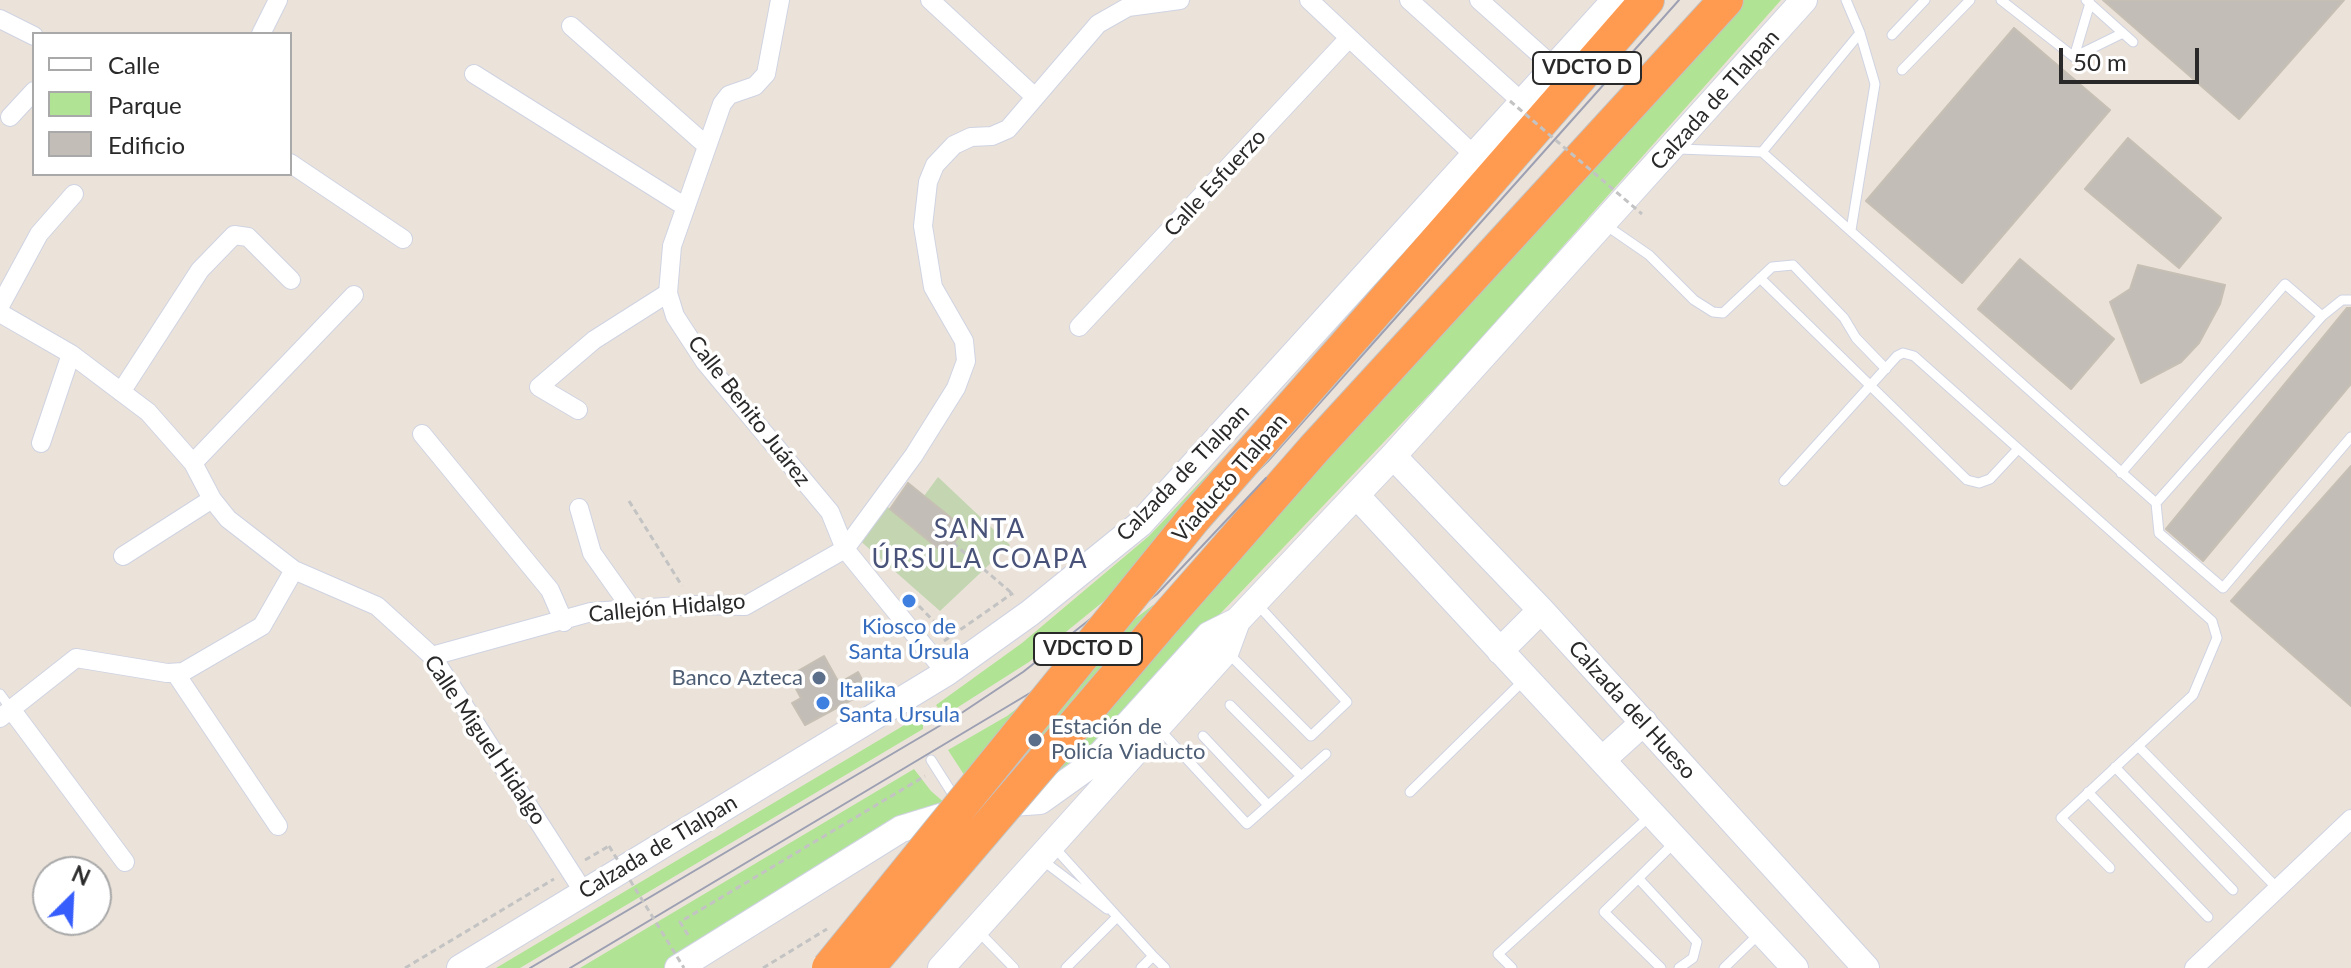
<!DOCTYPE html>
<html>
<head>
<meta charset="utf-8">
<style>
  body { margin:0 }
  #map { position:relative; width:2351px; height:968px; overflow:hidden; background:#ebe3da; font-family:Lato,sans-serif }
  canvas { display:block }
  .legend { position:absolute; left:32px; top:32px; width:260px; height:144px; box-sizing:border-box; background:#fff; border:2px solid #a9a9a9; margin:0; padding:10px 14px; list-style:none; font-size:24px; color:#292929 }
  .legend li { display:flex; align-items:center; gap:16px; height:40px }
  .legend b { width:40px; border:2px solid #a9a9a9 }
  .north { position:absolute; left:32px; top:856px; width:80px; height:80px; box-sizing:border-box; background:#fff; border:2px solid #a9a9a9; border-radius:50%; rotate:24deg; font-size:22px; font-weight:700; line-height:32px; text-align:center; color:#292929 }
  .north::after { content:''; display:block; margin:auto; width:28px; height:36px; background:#375efc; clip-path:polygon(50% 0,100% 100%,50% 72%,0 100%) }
  .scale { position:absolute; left:2059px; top:48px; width:140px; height:36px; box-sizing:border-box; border:4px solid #292929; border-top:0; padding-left:10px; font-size:24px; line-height:28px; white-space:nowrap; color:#292929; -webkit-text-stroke:6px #fff; paint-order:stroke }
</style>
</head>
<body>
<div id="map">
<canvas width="2351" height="968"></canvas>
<ul class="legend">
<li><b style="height:10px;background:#fff"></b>Calle</li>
<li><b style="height:22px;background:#b1e395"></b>Parque</li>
<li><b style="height:22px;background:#c3bdb7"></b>Edificio</li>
</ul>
<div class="north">N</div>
<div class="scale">50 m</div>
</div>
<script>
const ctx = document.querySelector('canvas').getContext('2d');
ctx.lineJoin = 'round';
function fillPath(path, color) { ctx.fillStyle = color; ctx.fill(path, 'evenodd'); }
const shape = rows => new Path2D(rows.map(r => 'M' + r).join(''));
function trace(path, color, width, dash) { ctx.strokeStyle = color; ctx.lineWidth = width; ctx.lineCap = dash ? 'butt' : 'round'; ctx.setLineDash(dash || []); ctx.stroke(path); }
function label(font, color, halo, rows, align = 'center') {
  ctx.font = font + ' Lato,sans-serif'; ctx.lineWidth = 7; ctx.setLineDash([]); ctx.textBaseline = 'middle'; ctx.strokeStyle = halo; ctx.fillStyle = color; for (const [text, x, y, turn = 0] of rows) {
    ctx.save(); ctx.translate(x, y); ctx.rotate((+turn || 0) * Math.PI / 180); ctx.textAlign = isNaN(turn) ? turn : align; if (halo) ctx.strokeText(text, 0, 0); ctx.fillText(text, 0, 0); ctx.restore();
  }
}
fillPath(shape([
  [1740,0,1781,0,1464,358,1098,742,1059,776,1029,790,1003,760,972,787,948,750,1007,716,1153,605,1174,626],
  [1303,374,1163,553,1029,662,944,716,936,705,1022,643,1149,536],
  [923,714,923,729,785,811,520,968,496,968],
  [914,769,931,791,947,805,666,968,580,968]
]), '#b1e395');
fillPath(shape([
  [938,477,1010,545,940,611,857,538,884,504,944,553,924,496]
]), '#c3d5b1');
const building = shape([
  [2103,0,2344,0,2239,119,2103,0],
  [2014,28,2110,110,1962,283,1866,201,2014,28],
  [2128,138,2221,218,2179,268,2085,189,2128,138],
  [2020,259,2114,339,2071,389,1978,309,2020,259],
  [2138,265,2225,285,2220,304,2199,343,2181,362,2141,383,2110,302,2130,289,2138,265],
  [2347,308,2351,308,2351,384,2203,561,2166,529,2347,308],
  [2351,466,2351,706,2231,601,2351,466],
  [908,483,965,529,945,554,890,509,908,483],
  [824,656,839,683,858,672,868,691,805,725,792,703,801,698,789,676,824,656]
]);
fillPath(building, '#c3bdb7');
trace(building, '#c6bfb4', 2);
const lane = shape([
  [1846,0,1860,33],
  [2001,0,2074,57,2123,33],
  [2086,0,2133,42],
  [1892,35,1925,0],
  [2074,57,2090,3],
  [1902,70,1970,0],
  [1678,149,1762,152,2156,503,2159,533,2223,588,2351,437],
  [1762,152,1860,33,1875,84,1851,230],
  [1604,224,1649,255,1694,300,1713,312,1723,313,1772,267,1793,265,1844,318,1856,338,1886,369],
  [1760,278,1967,480,1979,483,1990,479,2018,449],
  [2322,316,2342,300,2351,300],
  [2121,473,2285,284,2322,316,2156,503],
  [1784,481,1897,356,1903,353,1914,356,2212,621,2217,638,2193,695,2061,818,2110,868],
  [1227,652,1311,736,1347,702,1258,605],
  [0,694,11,709],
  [1230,705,1301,776],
  [1160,730,1247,824,1326,754],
  [1203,736,1268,805],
  [2138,746,2278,889],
  [931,760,957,801],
  [2115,767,2233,890],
  [1410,792,1523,681],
  [2088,792,2208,917],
  [1054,847,1153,956,1141,968],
  [1042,860,1107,909],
  [1639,879,1697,942,1693,958,1679,968],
  [978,931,1014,968],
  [1153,956,1165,968],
  [1066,968,1116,918],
  [1512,968,1498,954,1650,816],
  [1661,968,1604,912,1675,842],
  [1724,968,1760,933]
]);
const street = shape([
  [780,0,766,74,755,86,729,95,722,104,672,246,668,293,675,316,705,362,830,512,845,549,946,673],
  [930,0,1035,97],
  [1309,0,1474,155],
  [1409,0,1522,102],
  [1479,0,1554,67],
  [0,19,34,36],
  [571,26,707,146],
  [261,34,278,0],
  [474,74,684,206],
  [10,117,34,91],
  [290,163,403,239],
  [0,306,39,234,74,194],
  [0,313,71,354,148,412,193,463,212,499,228,519,294,570,377,606,432,656,583,891],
  [1079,327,1349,38],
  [121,392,200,270,234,235,248,237,291,280],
  [578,410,539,387,594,340,668,293],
  [422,434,550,590,564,622],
  [41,443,71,354],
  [193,463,354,295],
  [579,508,592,553,633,611],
  [123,556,212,499],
  [432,656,591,612,694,605,745,606,845,549,914,455,956,388,966,361,964,341,933,287,923,226,928,182,935,165,954,145,971,137,992,136,1008,129,1098,24,1128,7,1180,0],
  [176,674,278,826],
  [11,709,125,862],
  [0,718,76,658,167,673,183,672,262,626,294,570],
  [2194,968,2351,819]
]);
const secondary = shape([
  [1393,456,1541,610,1866,968],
  [1356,495,1795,968],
  [1500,651,1541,610],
  [1602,760,1644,722],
  [998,804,1040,801,1092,764,1209,635,1237,621,1393,456,1804,0],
  [460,968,946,673,1030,613,1140,524,1615,0],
  [678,968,901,829,960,811],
  [941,968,1226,651,1237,621]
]);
const highway = shape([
  [1354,336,1647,0],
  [1165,619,1314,449,1726,0]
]);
trace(lane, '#cfd3e2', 11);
trace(street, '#cfd3e2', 20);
trace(secondary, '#cfd3e2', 28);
trace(highway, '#c3c3c3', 36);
trace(shape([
  [629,501,682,586],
  [953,543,1014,595],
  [919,606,949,637],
  [944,641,1013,593],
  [585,860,609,846],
  [688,935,680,922,925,776],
  [405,968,554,879],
  [763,968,827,929]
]), '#c3c3c3', 3, [6, 4]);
trace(lane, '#fff', 9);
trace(street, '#fff', 18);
trace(secondary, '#fff', 26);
trace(highway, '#ff9a51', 34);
trace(shape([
  [530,968,963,712,1023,672,1168,558,1268,461,1679,0],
  [570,968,1030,693,1157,594,1266,478]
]), '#9da0b3', 2);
const highwayBridge = shape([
  [829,968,1195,517,1354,336],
  [867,968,1165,619]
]);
trace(highwayBridge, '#c3c3c3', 36, []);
trace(shape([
  [1510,101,1642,214],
  [609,846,684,968]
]), '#c3c3c3', 3, [6, 4]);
trace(highwayBridge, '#ff9a51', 34);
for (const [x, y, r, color] of [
  [909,601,8,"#3f7fe0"],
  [819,678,8,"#5c6f8a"],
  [823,703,8,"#3f7fe0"],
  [1035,740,8,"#5c6f8a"]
]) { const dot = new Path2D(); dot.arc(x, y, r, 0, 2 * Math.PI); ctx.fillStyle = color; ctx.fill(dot); trace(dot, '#fff', 3); }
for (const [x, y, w] of [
  [1587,68,108],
  [1088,649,108]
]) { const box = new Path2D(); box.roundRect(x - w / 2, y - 16, w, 32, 6); ctx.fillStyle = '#fff'; ctx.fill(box); trace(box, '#292929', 2); }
label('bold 20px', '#292929', null, [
  ["VDCTO D",1587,68],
  ["VDCTO D",1088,649]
]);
label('22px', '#292929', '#fff', [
  ["Calzada de Tlalpan",1715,100,-48],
  ["Calle Esfuerzo",1215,183,-47],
  ["Calle Benito Juárez",749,411,52],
  ["Calzada de Tlalpan",1183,473,-46],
  ["Viaducto Tlalpan",1230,478,-49],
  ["Callejón Hidalgo",667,608,-5],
  ["Calzada del Hueso",1632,710,48],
  ["Calle Miguel Hidalgo",485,740,56],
  ["Calzada de Tlalpan",658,847,-31]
]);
label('22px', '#366cbe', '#fff', [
  ["Kiosco de",909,627],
  ["Santa Úrsula",909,652],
  ["Italika",839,690,"left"],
  ["Santa Ursula",839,715,"left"]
]);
label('22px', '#4e5e75', '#fff', [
  ["Banco Azteca",803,678],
  ["Estación de",1051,727,"left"],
  ["Policía Viaducto",1051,752,"left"]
], 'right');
ctx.letterSpacing = '2px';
label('26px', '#495279', '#fff', [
  ["SANTA",980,530],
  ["ÚRSULA COAPA",980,560]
]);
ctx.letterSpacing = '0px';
</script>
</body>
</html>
